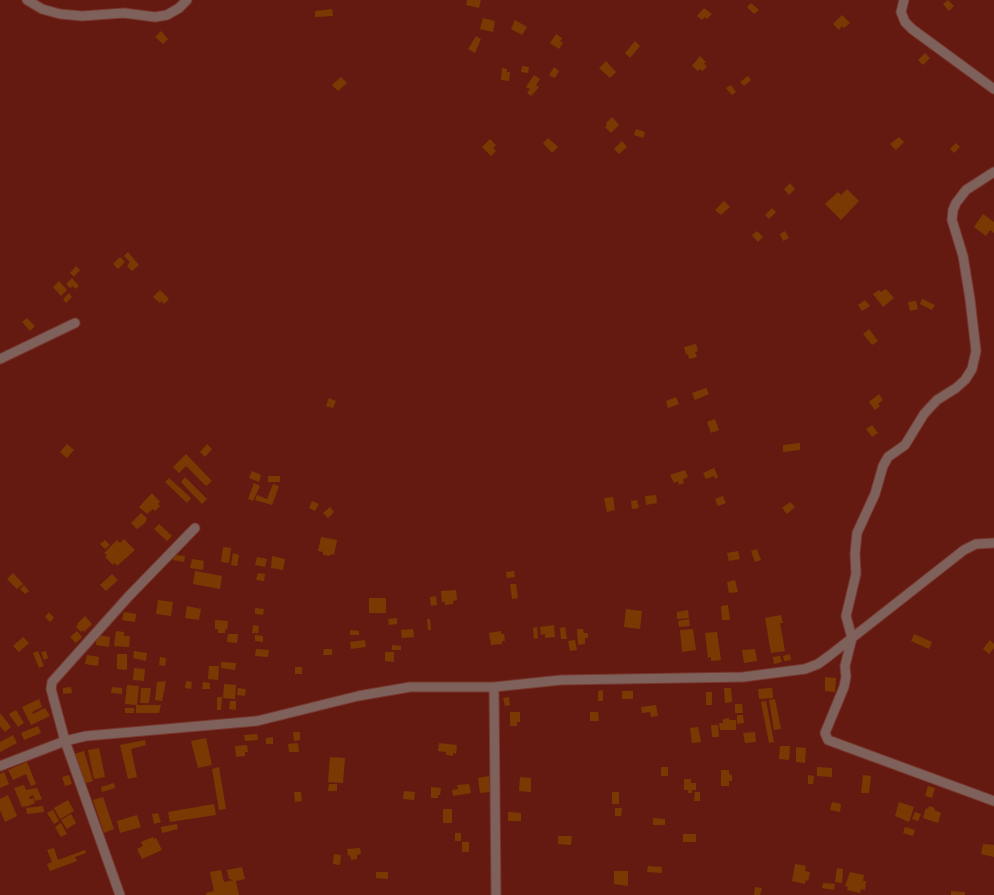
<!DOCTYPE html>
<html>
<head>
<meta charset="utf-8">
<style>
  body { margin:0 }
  canvas { display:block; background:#641a10 }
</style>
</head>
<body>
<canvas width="994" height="895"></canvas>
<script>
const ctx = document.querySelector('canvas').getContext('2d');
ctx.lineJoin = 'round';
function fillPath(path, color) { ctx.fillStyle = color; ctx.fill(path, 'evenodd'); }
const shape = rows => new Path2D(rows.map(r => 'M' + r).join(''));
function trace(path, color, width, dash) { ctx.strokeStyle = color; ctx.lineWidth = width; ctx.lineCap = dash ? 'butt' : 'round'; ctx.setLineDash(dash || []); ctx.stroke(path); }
fillPath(shape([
  [467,0,481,0,479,8,466,5],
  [948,0,954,6,949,11,943,4],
  [751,3,759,10,754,14,747,7],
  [704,8,712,14,707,19,705,17,702,20,697,16],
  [332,9,333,16,315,17,315,11],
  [842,15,850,23,844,28,842,26,839,30,833,24],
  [483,18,495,21,493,32,480,29],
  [515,20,527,27,522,35,511,29],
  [161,31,168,39,163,44,155,37],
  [556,34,562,38,560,41,563,43,559,49,550,43],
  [476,36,481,39,475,53,468,49],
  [635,41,640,46,630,58,625,53],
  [925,53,930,58,923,65,918,60],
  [700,56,706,62,704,64,707,66,703,71,700,69,698,71,692,66],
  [606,61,616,72,610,78,599,68],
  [522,66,529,67,528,73,521,72],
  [554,67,559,71,555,78,549,75],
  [502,68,507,69,507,72,510,72,509,81,501,80],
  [534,75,540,79,536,85,539,87,531,96,527,93,530,89,526,87],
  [748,76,751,80,744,86,740,82],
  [341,77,347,83,338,91,332,85],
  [731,85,736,92,732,95,726,88],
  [612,117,619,125,611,133,605,127,607,125,606,123],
  [636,129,645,132,643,138,634,135],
  [899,137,904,142,896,150,890,144],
  [548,138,558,147,552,153,543,143],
  [490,139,496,145,493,148,496,151,491,156,482,147],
  [622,141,627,147,619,154,614,149],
  [956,143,960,147,954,153,950,149],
  [790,183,795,189,789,195,784,189],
  [847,189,859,201,841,220,825,204,838,192,841,195],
  [724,201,730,207,721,215,715,210],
  [772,208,776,212,769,219,765,215],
  [983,214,994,222,994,233,990,230,986,236,974,227],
  [757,231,763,237,758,242,752,235],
  [785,231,789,238,783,241,780,234],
  [128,252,139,265,132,271,127,266,130,262,124,256],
  [120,257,125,262,118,269,113,264],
  [76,266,80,270,74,277,70,273],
  [72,278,79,286,75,289,73,286,70,288,66,284],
  [59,281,67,290,61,296,53,287],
  [886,289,894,298,883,307,873,294,879,290,881,292],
  [160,290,169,299,164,304,161,301,160,303,153,297],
  [69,293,72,297,66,303,63,299],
  [922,299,935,305,932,310,920,304],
  [865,300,870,306,862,311,858,305],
  [916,301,918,309,910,311,908,302],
  [27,318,35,326,30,331,22,322],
  [869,329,878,341,872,345,863,334],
  [696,344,698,351,695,352,697,357,689,359,688,354,686,355,684,347],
  [706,388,709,394,695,400,692,393],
  [879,394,883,400,878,404,880,406,875,410,869,402],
  [676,397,679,404,668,408,666,401],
  [329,398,336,401,333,408,326,406],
  [715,419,719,430,711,433,707,422],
  [872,425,878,433,872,437,866,429],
  [800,443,800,450,783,452,783,445],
  [67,444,74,450,67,458,60,452],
  [207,444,212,449,205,457,200,452],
  [186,454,212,481,206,486,186,466,179,473,173,467],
  [714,468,718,477,715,479,714,476,706,479,703,473],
  [685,470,688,477,683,479,684,483,679,485,678,481,674,483,670,475],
  [252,471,261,475,259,482,249,478],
  [268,476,280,476,280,482,268,482],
  [185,477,207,499,202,504,181,482],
  [169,478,191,498,187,503,165,482],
  [254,483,260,486,253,501,248,499],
  [273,484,279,486,272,505,255,500,257,495,267,499],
  [152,493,160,502,158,504,160,506,155,511,153,509,147,514,139,507],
  [656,495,657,503,646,505,645,496],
  [723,496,726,503,718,506,715,499],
  [613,497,615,510,607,512,604,498],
  [637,500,639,508,632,509,631,501],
  [312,501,319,504,315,511,309,508],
  [790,502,795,507,787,514,782,508],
  [330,507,334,512,328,518,323,513],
  [141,513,147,518,145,523,137,529,131,523],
  [159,524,172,536,167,541,154,529],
  [321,537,337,540,334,555,331,554,330,556,323,555,323,552,318,551],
  [124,539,135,550,117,566,115,563,113,565,105,557,107,555,104,553,117,540,120,543],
  [105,540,110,545,105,549,100,544],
  [223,547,231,548,229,563,221,562],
  [757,549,761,560,755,562,751,551],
  [738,551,740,559,729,561,727,553],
  [233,553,239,555,237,566,231,565],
  [174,555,185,556,184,562,173,560],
  [272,556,285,559,283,570,271,568],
  [257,557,267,559,265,567,255,565],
  [192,559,204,561,203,570,190,568],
  [195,571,222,576,220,589,193,584],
  [514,571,515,577,507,578,506,572],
  [13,573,23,584,17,589,7,579],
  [258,573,265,574,264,581,256,580],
  [112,574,118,580,106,591,100,585],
  [735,580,738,592,729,593,727,582],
  [510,584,516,584,518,598,512,599],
  [24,585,29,591,25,594,20,589],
  [456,590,457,600,453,601,453,604,445,605,445,602,442,602,441,591],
  [436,596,437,605,431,606,430,597],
  [369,598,386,598,386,613,369,613],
  [158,600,173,602,171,616,156,614],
  [728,605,730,620,722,620,721,606],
  [187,606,201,609,199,620,185,618],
  [255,608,264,609,263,615,255,614],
  [626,609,642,611,640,629,624,627],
  [688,610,689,618,677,619,677,612],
  [49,612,54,618,50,622,45,617],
  [124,612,136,614,135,622,122,620],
  [781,615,783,623,780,623,785,651,771,653,765,618],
  [85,616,92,624,84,632,83,630,81,632,76,627,78,625,77,624],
  [397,618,397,624,389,625,388,619],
  [427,619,430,619,431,630,428,630],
  [689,619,690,626,679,627,678,621],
  [215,620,228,621,227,630,225,629,225,633,218,633,218,629,215,629],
  [253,625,259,626,258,633,252,633],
  [554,625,555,637,545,638,545,634,541,635,540,627],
  [537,627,538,638,534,639,533,628],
  [565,627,567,639,561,639,560,628],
  [413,629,414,637,402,638,401,630],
  [577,629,583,629,584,633,588,633,588,638,585,638,585,644,578,645],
  [693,629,696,650,682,652,680,630],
  [350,630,359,631,359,635,350,635],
  [77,631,82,637,76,643,70,637],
  [116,631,124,632,124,636,130,636,129,647,114,646],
  [501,631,501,634,504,634,505,641,502,641,502,644,491,645,489,633],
  [717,632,721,660,711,661,711,657,708,658,705,633],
  [228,634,238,634,237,643,227,642],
  [914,634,932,642,929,649,911,641],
  [97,635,110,637,109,647,96,645],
  [255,635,263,636,263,642,255,641],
  [23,637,29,643,19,652,13,646],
  [365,640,366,647,351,649,350,642],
  [575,640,577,650,570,651,568,641],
  [990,640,994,644,994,648,989,654,983,649],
  [392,645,401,646,401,650,392,650],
  [256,649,269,650,268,657,255,656],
  [324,649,332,649,332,655,323,655],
  [755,649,757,661,744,663,742,650],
  [38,651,44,666,39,668,33,653],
  [46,651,48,658,44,660,41,652],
  [134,651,147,653,146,661,133,658],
  [385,652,394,652,394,662,385,661],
  [117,654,127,654,127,670,117,669],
  [790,654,791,660,784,661,783,656],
  [87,655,99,657,98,666,85,664],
  [780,656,782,662,774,664,773,657],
  [160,657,166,658,165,666,159,665],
  [221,662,236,663,235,670,221,668],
  [209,666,219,666,218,680,208,679],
  [295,667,302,667,302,674,295,674],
  [134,668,145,669,144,681,133,680],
  [825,677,836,678,835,692,825,691],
  [166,681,162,701,155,700,157,682],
  [186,681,192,682,191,689,185,688],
  [203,682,210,683,210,689,202,689],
  [224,684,236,685,235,699,223,698],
  [127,685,139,686,137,705,125,704],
  [71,687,72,693,63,694,63,688],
  [112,687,122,688,122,694,111,693],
  [141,688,151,688,149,703,140,703],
  [238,688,246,689,245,696,237,695],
  [724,688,731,688,732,702,725,703],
  [772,688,773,698,759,699,758,689],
  [603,690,603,701,598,701,598,691],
  [622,691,633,691,633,699,622,699],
  [706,692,712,692,712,705,706,705],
  [217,697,222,697,221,710,217,710],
  [509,697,510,705,505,706,503,698],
  [39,699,42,707,32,712,33,714,45,708,50,716,31,725,22,707],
  [775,699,781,729,774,730,769,700],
  [230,701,236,701,236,710,229,709],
  [766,701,774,742,769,743,761,702],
  [735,704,742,704,743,713,735,713],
  [136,705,161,705,159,713,136,713],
  [656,705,658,716,651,717,650,712,642,713,641,707],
  [125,708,134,708,134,713,125,713],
  [16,710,24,723,18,727,9,714],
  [510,712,520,712,520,722,517,722,517,726,510,726],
  [590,712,598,712,599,721,590,721],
  [0,713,11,727,5,732,0,726],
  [737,715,743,715,744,723,737,724],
  [729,718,729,720,736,720,736,730,720,730,719,723,723,723,723,719],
  [711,725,718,725,719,737,712,737],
  [38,726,41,733,24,740,21,733],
  [698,727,701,742,692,743,690,728],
  [293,732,300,732,300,740,294,741],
  [755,732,756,742,745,743,743,733],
  [257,734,258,740,245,741,244,735],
  [13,735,17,743,0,752,0,742],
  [273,737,273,744,266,744,266,738],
  [206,738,212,765,198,768,191,741],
  [145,740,146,745,131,749,137,777,128,779,120,745],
  [298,743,299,752,289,752,288,744],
  [439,743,457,745,456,754,453,753,453,756,446,755,446,752,438,751],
  [247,745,248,752,245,752,245,756,236,757,235,746],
  [780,746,790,746,789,760,779,759],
  [796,747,806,748,805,763,796,762],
  [99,748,105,777,94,779,88,750],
  [84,751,93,781,84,784,74,754],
  [330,757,345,758,343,783,328,782],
  [27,762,36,784,31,786,26,774,13,780,8,770],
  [219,767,226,809,219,810,212,769],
  [661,767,668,767,668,776,661,776],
  [817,767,832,768,832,777,817,776],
  [721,770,729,770,729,774,732,775,732,781,729,781,729,786,721,786],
  [4,772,9,784,0,788,0,774],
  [69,775,72,784,65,786,62,777],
  [808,775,814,776,813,784,808,784],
  [863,775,871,776,869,793,861,793],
  [489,776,490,792,480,793,478,778],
  [520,777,531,778,531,792,519,791],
  [684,779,691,779,691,783,696,783,696,790,692,790,692,793,688,793,688,790,684,790],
  [114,783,115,788,102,792,101,787],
  [329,784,337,784,337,791,328,791],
  [469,784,471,793,453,796,452,790,458,789,457,785],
  [24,785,26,790,37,788,42,799,35,801,33,795,29,797,30,799,33,798,35,803,26,807,25,806,22,807,14,788],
  [928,786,935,788,932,798,925,796],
  [431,787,441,788,440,795,438,795,438,798,431,798],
  [404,791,415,792,414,800,403,799],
  [294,792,301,792,302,801,295,802],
  [612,792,619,792,619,804,612,804],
  [695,792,700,792,700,801,694,801],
  [8,795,17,816,5,822,0,810,0,799],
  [103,797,114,829,104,833,93,800],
  [68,800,74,811,60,819,54,808],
  [832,802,841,804,840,812,830,810],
  [899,802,914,807,909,822,895,816],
  [214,804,216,815,170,822,168,812],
  [43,806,44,812,27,814,26,808],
  [929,806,935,808,934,810,941,813,938,823,923,818,926,808,928,809],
  [615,808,622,808,621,816,615,816],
  [443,809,452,809,452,823,443,823],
  [53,810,59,821,54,824,47,813],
  [508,812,521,813,521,821,508,821],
  [915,812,921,814,918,821,912,819],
  [158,813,161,822,154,824,152,814],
  [71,814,76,823,67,829,61,820],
  [137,815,141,827,120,833,117,821],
  [653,818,665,819,665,825,653,825],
  [61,823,67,834,61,837,55,827],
  [177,824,178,829,162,833,161,827],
  [905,827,915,830,913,836,903,833],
  [455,833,461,833,461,841,455,841],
  [683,834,696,834,696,842,683,842],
  [558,836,572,836,571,845,558,844],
  [153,837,154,839,156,838,162,850,142,859,137,849,143,846,141,842],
  [462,842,469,842,469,852,462,852],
  [983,844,994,845,994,857,981,854],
  [54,848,58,860,85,850,86,853,75,857,77,861,50,871,47,864,52,862,47,850],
  [360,848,361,854,357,855,357,859,351,860,350,855,348,856,347,849],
  [334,854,341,855,340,865,333,864],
  [795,864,806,866,805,871,810,872,808,881,806,880,805,884,792,881],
  [648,866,662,867,662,873,647,872],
  [242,867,245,879,236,881,239,895,206,895,206,893,214,891,210,872,221,870,224,882,234,880,229,879,227,870],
  [837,868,843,869,842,883,835,882],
  [614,871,628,871,628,886,614,884],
  [376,872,388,872,388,879,376,878],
  [850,872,864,875,863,881,866,881,865,890,861,889,860,893,847,890,848,887,845,886],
  [823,883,835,884,834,890,822,888],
  [755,887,762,888,760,895,754,895],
  [951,891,965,892,965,895,951,895]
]), '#7a3903');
const minor = shape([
  [27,0,42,9,60,14,82,16,124,13,155,17,167,15,179,8,187,0],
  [904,0,901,12,905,22,912,29,994,89],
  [994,172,966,190,956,203,953,210,952,220,963,256,970,299,976,351,972,369,965,380,956,388,937,400,924,414,905,445,888,457,883,466,875,494,857,533,855,554,856,574,846,616,852,638,845,666,846,677,844,687,825,733,828,740,994,801],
  [0,359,75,323],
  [494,687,496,895],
  [0,766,65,741,86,736,257,721,358,696,410,687,494,687,561,680,743,677,805,669,818,664,829,656,964,550,976,544,994,543],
  [120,895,65,741,51,689,52,682,129,596,195,528]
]);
trace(minor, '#79382f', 11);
trace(minor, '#7f615b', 9);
</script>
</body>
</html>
